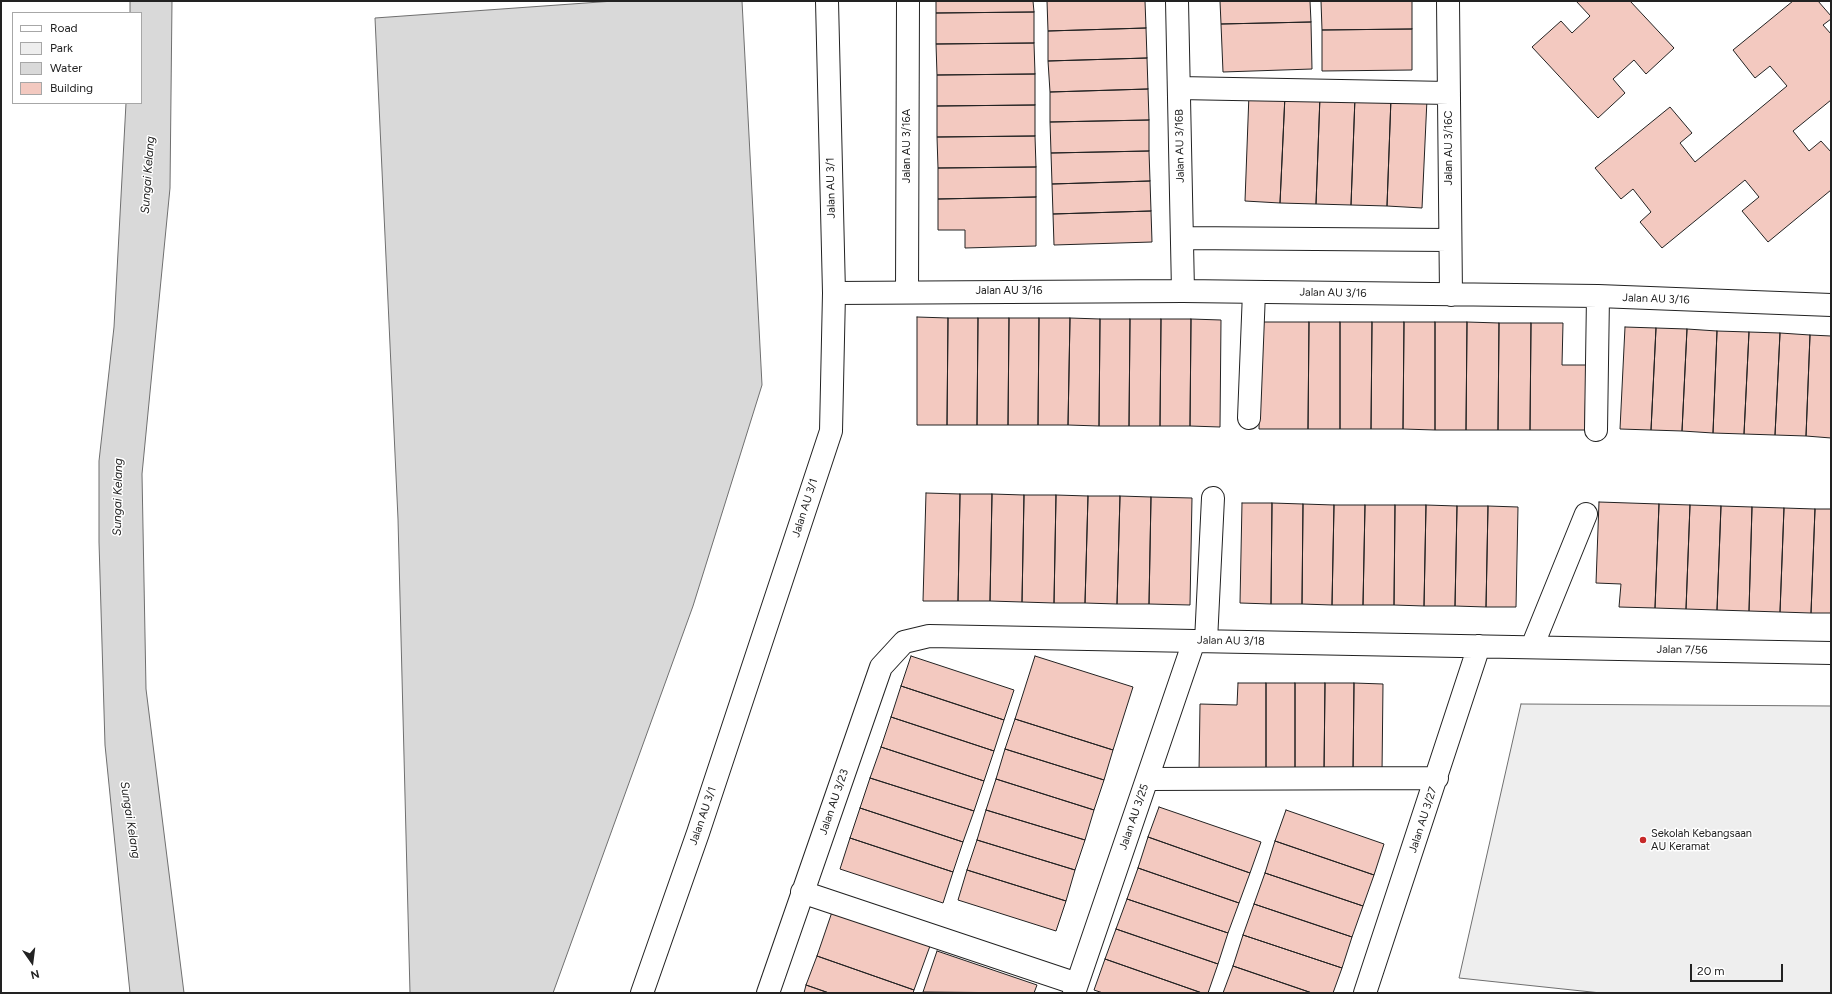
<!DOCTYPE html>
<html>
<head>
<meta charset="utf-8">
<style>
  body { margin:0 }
  #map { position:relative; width:1832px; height:994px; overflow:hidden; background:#fff; font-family:Figtree,sans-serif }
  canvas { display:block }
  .frame { position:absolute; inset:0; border:2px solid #222; pointer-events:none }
  .legend { position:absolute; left:12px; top:12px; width:130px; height:92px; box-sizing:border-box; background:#fff; border:1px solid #a7a7a7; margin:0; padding:5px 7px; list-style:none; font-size:12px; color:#222 }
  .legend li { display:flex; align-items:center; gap:8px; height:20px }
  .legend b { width:20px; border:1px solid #a7a7a7 }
  .north { position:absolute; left:12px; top:942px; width:40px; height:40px; -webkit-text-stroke:3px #fff; paint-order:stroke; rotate:166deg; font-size:11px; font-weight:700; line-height:16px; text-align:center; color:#222 }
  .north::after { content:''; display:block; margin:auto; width:14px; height:18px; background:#222; clip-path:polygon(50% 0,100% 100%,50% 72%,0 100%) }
  .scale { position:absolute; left:1690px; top:964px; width:93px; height:18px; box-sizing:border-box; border:2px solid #222; border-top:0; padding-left:5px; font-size:12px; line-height:14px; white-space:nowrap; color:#222; -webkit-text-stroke:3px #fff; paint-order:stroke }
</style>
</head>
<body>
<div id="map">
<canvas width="1832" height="994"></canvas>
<div class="frame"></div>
<ul class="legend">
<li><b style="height:5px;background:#fff"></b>Road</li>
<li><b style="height:11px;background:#eee"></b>Park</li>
<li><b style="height:11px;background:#d9d9d9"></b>Water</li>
<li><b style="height:11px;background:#f3c9c0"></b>Building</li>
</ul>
<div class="north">N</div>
<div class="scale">20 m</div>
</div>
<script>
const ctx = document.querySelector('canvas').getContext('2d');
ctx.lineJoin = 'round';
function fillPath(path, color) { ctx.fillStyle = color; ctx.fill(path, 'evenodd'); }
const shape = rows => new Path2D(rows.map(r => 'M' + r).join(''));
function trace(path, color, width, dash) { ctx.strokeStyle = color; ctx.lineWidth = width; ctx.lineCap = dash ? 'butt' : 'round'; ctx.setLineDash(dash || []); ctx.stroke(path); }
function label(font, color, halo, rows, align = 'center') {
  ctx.font = font + ' Figtree,sans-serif'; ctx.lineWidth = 3; ctx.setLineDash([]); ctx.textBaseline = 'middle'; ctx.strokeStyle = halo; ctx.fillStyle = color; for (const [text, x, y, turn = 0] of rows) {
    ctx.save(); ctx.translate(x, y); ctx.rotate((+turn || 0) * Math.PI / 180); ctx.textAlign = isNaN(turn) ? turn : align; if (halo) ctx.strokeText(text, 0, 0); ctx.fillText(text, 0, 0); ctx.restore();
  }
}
const green = shape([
  [1521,704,1831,706,1831,993,1601,993,1459,978,1521,704]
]);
fillPath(green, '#eee');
trace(green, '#6f6f6f', 1);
const water = shape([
  [130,1,172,1,170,188,142,474,146,689,184,993,130,993,105,745,99,542,99,461,114,327,126,103,141,103,141,13,130,13,130,1],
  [614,1,742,1,762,385,693,606,553,993,410,993,398,519,375,18,614,1]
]);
fillPath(water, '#d9d9d9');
trace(water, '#6f6f6f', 1);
const building = shape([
  [936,1,1033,1,1034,12,936,13,936,1],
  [1047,1,1145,1,1146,28,1048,31,1047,1],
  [1220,1,1310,1,1311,22,1221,24,1220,1],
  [1321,1,1412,1,1412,29,1322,30,1321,1],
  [1576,1,1630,1,1674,48,1646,74,1634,60,1613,79,1625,93,1598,118,1532,47,1561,21,1572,33,1590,16,1576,1],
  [1793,1,1818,1,1831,16,1831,19,1823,25,1831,34,1831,100,1793,131,1809,151,1821,141,1831,152,1831,190,1768,242,1742,211,1759,197,1745,180,1662,248,1640,222,1651,212,1633,189,1621,199,1595,168,1670,107,1692,133,1680,143,1695,162,1787,86,1770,66,1755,78,1733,50,1793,1],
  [1034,12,1034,43,936,44,936,13,1034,12],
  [1311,22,1312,69,1223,72,1221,24,1311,22],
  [1146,28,1147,58,1048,61,1048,31,1146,28],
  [1412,29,1412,70,1322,71,1322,30,1412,29],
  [1034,43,1035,74,937,75,936,44,1034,43],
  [1147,58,1148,89,1050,92,1048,61,1147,58],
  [1035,74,1035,105,937,106,937,75,1035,74],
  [1148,89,1149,120,1050,122,1050,92,1148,89],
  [1249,94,1285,95,1280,203,1245,201,1249,94],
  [1285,95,1320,96,1316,204,1280,203,1285,95],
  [1320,96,1355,97,1351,205,1316,204,1320,96],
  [1355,97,1391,98,1387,206,1351,205,1355,97],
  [1391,98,1427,99,1422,208,1387,206,1391,98],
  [1035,105,1035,136,937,137,937,106,1035,105],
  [1149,120,1149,151,1051,153,1050,122,1149,120],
  [1035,136,1036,167,938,168,937,137,1035,136],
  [1149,151,1150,181,1052,184,1051,153,1149,151],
  [1036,167,1036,197,938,199,938,168,1036,167],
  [1150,181,1151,211,1053,214,1052,184,1150,181],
  [1036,197,1036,246,965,248,965,230,938,230,938,199,1036,197],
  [1151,211,1152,242,1054,245,1053,214,1151,211],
  [917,317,948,318,947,425,917,425,917,317],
  [948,318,978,318,977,425,947,425,948,318],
  [978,318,1009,318,1008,425,977,425,978,318],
  [1009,318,1039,318,1038,425,1008,425,1009,318],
  [1039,318,1070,318,1068,425,1038,425,1039,318],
  [1070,318,1100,319,1099,426,1068,425,1070,318],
  [1100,319,1130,319,1129,426,1099,426,1100,319],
  [1130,319,1161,319,1160,426,1129,426,1130,319],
  [1161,319,1191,319,1190,426,1160,426,1161,319],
  [1191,319,1221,320,1220,427,1190,426,1191,319],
  [1260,322,1309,322,1308,429,1259,429,1260,322],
  [1309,322,1340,322,1340,429,1308,429,1309,322],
  [1340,322,1372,322,1371,429,1340,429,1340,322],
  [1372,322,1404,322,1403,429,1371,429,1372,322],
  [1404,322,1435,322,1435,430,1403,429,1404,322],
  [1435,322,1467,322,1466,430,1435,430,1435,322],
  [1467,322,1499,323,1498,430,1466,430,1467,322],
  [1499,323,1531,323,1530,430,1498,430,1499,323],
  [1531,323,1563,323,1562,365,1586,365,1585,430,1530,430,1531,323],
  [1625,327,1656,328,1651,430,1620,429,1625,327],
  [1656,328,1687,329,1682,431,1651,430,1656,328],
  [1687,329,1717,331,1713,433,1682,431,1687,329],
  [1717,331,1749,332,1744,434,1713,433,1717,331],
  [1749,332,1780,333,1775,435,1744,434,1749,332],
  [1780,333,1810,335,1806,436,1775,435,1780,333],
  [1810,335,1831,336,1831,438,1806,436,1810,335],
  [926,493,960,494,958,601,923,601,926,493],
  [960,494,992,494,990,601,958,601,960,494],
  [992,494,1024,495,1022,602,990,601,992,494],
  [1024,495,1056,495,1054,603,1022,602,1024,495],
  [1056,495,1088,496,1085,603,1054,603,1056,495],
  [1088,496,1120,496,1117,604,1085,603,1088,496],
  [1120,496,1151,497,1149,604,1117,604,1120,496],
  [1151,497,1192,498,1190,605,1149,604,1151,497],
  [1599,502,1659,504,1655,608,1619,607,1621,584,1596,583,1599,502],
  [1242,503,1272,503,1271,604,1240,603,1242,503],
  [1272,503,1303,504,1302,604,1271,604,1272,503],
  [1303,504,1334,505,1332,605,1302,604,1303,504],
  [1659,504,1690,505,1686,609,1655,608,1659,504],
  [1334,505,1365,505,1363,605,1332,605,1334,505],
  [1365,505,1395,505,1394,605,1363,605,1365,505],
  [1395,505,1426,505,1424,606,1394,605,1395,505],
  [1426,505,1457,506,1455,606,1424,606,1426,505],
  [1690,505,1721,506,1717,610,1686,609,1690,505],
  [1457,506,1488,506,1486,607,1455,606,1457,506],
  [1488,506,1518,507,1516,607,1486,607,1488,506],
  [1721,506,1752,507,1749,611,1717,610,1721,506],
  [1752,507,1784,508,1780,612,1749,611,1752,507],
  [1784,508,1815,509,1811,613,1780,612,1784,508],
  [1815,509,1831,509,1831,613,1811,613,1815,509],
  [911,656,1014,690,1004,720,901,686,911,656],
  [1035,656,1133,687,1113,750,1015,719,1035,656],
  [1238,683,1266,683,1266,772,1199,772,1200,704,1237,705,1238,683],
  [1266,683,1295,683,1295,772,1266,772,1266,683],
  [1295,683,1325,683,1324,772,1295,772,1295,683],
  [1325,683,1354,683,1353,772,1324,772,1325,683],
  [1354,683,1383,684,1382,773,1353,772,1354,683],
  [901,686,1004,720,994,751,891,717,901,686],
  [891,717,994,751,984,781,881,747,891,717],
  [1015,719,1113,750,1104,780,1005,749,1015,719],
  [881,747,984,781,974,811,870,778,881,747],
  [1005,749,1104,780,1094,810,996,779,1005,749],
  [870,778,974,811,963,842,860,808,870,778],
  [996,779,1094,810,1085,840,986,810,996,779],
  [1159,807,1261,842,1250,873,1148,837,1159,807],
  [860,808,963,842,953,872,850,838,860,808],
  [986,810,1085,840,1075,870,977,840,986,810],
  [1286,810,1384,844,1374,875,1275,841,1286,810],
  [1148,837,1250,873,1239,903,1138,868,1148,837],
  [850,838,953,872,943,903,840,869,850,838],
  [977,840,1075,870,1066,901,967,870,977,840],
  [1275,841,1374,875,1363,906,1265,873,1275,841],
  [1138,868,1239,903,1228,933,1127,899,1138,868],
  [967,870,1066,901,1056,931,958,900,967,870],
  [1265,873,1363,906,1352,937,1254,904,1265,873],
  [1127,899,1228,933,1218,964,1116,929,1127,899],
  [1254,904,1352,937,1342,968,1243,935,1254,904],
  [832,912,930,946,914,990,817,956,832,912],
  [1116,929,1218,964,1208,993,1202,993,1105,959,1116,929],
  [1243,935,1342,968,1333,993,1312,993,1233,966,1243,935],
  [937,951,1037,985,1034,993,923,992,937,951],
  [817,956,914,990,913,993,829,993,806,985,817,956],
  [1105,959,1202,993,1103,993,1094,990,1105,959],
  [1233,966,1312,993,1223,993,1233,966],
  [806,985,829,993,804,993,806,985]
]);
fillPath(building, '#f3c9c0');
trace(building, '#222', 1);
const minor = shape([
  [1177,1,1183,291],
  [1448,1,1451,295],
  [1179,88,1449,93],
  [1182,238,1449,240],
  [907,291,908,1],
  [834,293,1183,291,1598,296,1831,305],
  [1249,418,1254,292],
  [1596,430,1598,296],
  [1206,641,1213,498],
  [1532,647,1586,514],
  [1147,779,1437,778],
  [802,892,1077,984],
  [768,993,881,667,904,642,929,636,1831,653],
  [1074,993,1194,641],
  [1365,993,1479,646]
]);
const major = shape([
  [642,993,698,833,831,431,834,293,827,1]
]);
trace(minor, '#222', 24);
trace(major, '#222', 24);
trace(minor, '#fff', 22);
trace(major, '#fff', 22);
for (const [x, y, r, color] of [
  [1643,840,4,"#c62828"]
]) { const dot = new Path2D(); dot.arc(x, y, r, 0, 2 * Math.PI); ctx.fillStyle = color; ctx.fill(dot); trace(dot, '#fff', 1.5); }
label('11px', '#222', '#fff', [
  ["Jalan AU 3/16A",907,146,-90],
  ["Jalan AU 3/16B",1180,146,-91],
  ["Jalan AU 3/16C",1449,148,-90],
  ["Jalan AU 3/1",831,188,-91],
  ["Jalan AU 3/16",1009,291],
  ["Jalan AU 3/16",1333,293,1],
  ["Jalan AU 3/16",1656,299,2],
  ["Jalan AU 3/1",805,508,-72],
  ["Jalan AU 3/18",1231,641,1],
  ["Jalan 7/56",1682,650,1],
  ["Jalan AU 3/23",834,802,-71],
  ["Jalan AU 3/1",703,816,-71],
  ["Jalan AU 3/25",1134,817,-71],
  ["Jalan AU 3/27",1423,820,-72]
]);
label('11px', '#222', '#fff', [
  ["Sekolah Kebangsaan",1651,834],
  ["AU Keramat",1651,847]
], 'left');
label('italic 12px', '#222', '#fff', [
  ["Sungai Kelang",148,175,-86],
  ["Sungai Kelang",118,497,-89],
  ["Sungai Kelang",130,820,81]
]);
</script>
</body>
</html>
